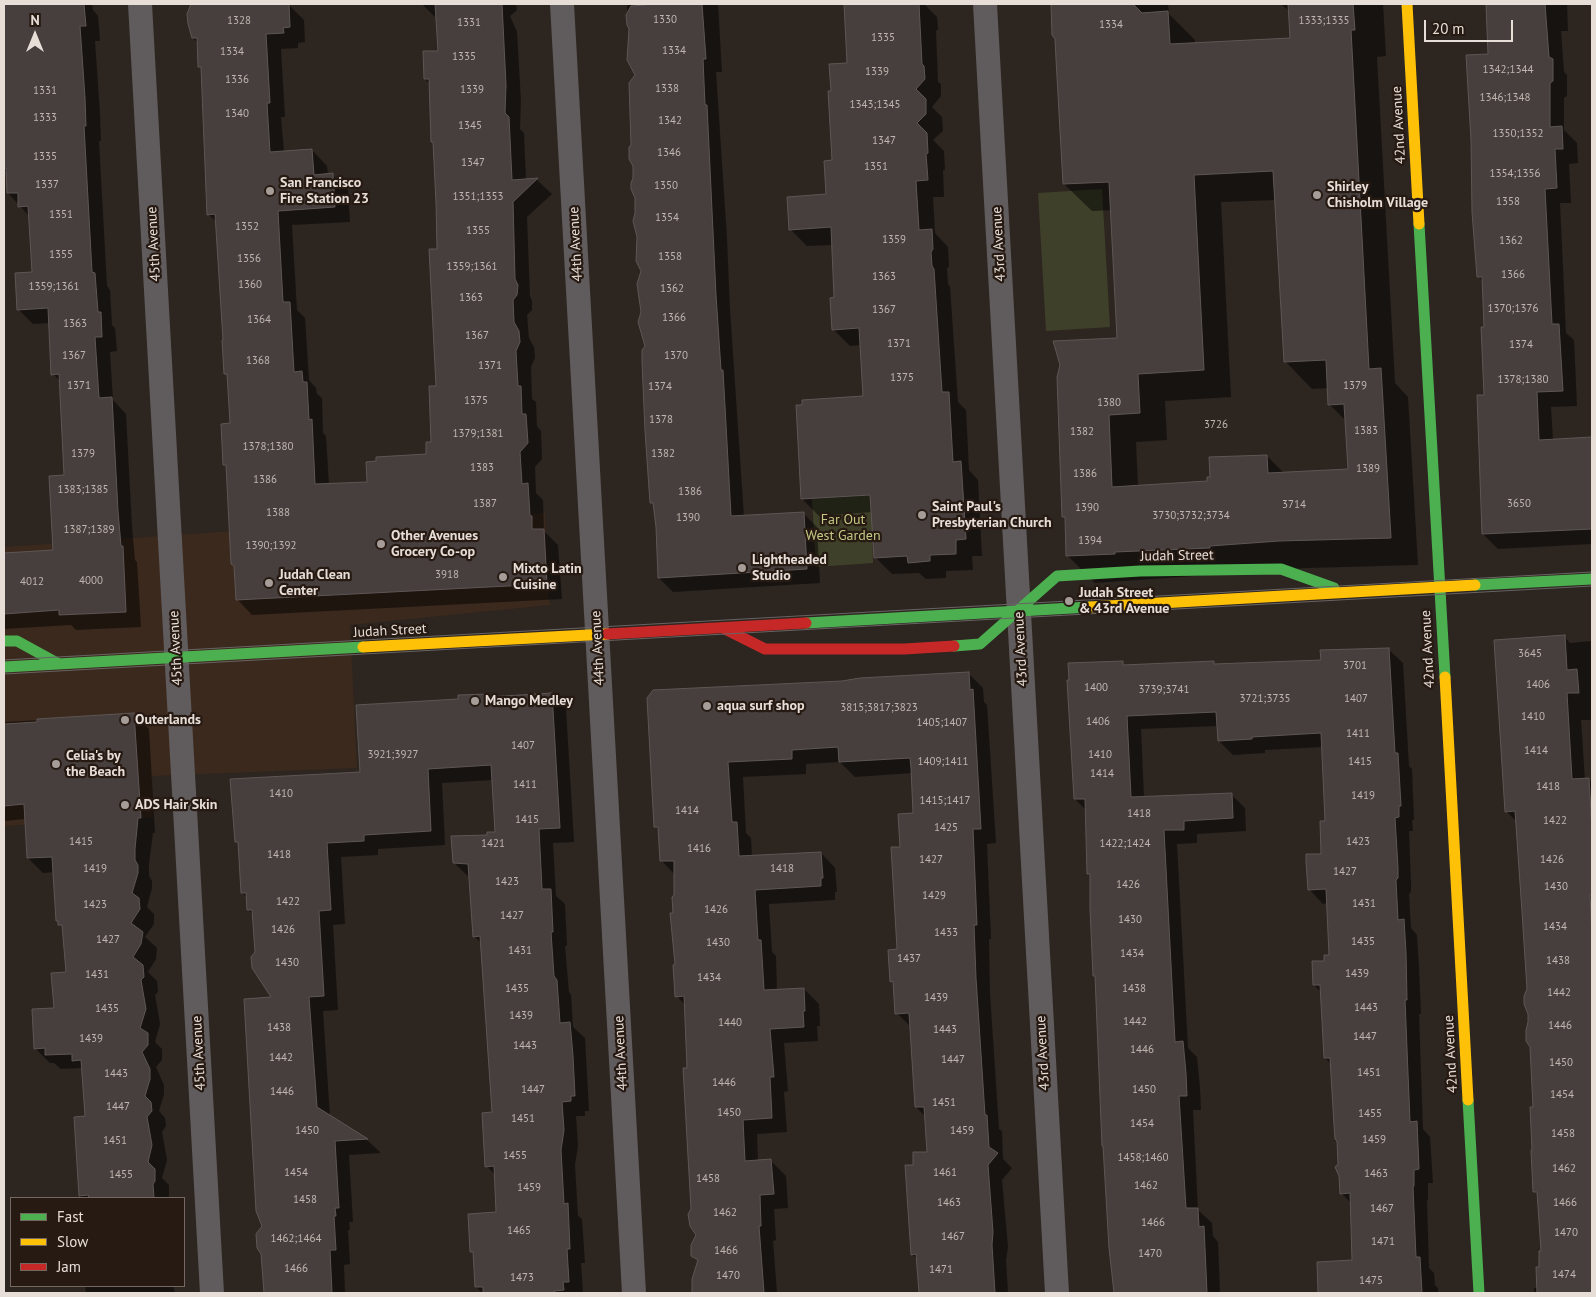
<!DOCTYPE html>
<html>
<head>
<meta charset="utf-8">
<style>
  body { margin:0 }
  #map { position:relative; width:1596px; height:1297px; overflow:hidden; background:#2c2520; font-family:"PT Sans",sans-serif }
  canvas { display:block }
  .frame { position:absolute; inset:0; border:5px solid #e7ded8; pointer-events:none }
  .legend { position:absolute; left:10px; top:1197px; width:175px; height:90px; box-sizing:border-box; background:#271a12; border:1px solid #746861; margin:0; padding:6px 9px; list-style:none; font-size:15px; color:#e7ded8 }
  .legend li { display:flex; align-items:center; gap:10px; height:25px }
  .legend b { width:25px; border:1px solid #746861 }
  .north { position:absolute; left:10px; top:10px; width:50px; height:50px; -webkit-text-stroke:4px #271a12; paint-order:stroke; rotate:0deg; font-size:14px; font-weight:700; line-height:20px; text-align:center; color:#e7ded8 }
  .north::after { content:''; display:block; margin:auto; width:18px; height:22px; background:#e7ded8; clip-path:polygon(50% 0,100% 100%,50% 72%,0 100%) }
  .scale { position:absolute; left:1424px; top:20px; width:89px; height:22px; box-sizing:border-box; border:2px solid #e7ded8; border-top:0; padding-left:6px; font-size:15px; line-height:18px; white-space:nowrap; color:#e7ded8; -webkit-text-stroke:4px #271a12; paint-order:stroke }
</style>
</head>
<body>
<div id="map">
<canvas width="1596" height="1297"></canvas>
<div class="frame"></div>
<ul class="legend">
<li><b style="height:6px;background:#4caf50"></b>Fast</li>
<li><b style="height:6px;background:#ffc107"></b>Slow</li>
<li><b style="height:6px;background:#c62828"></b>Jam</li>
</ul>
<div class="north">N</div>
<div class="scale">20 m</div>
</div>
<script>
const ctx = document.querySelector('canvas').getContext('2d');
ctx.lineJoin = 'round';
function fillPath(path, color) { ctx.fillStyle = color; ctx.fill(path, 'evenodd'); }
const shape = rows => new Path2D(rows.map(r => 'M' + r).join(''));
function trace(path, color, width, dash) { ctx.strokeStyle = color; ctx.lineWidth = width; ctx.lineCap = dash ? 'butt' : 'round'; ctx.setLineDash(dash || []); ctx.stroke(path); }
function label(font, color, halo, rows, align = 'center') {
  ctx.font = font + ' "PT Sans",sans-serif'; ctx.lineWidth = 4.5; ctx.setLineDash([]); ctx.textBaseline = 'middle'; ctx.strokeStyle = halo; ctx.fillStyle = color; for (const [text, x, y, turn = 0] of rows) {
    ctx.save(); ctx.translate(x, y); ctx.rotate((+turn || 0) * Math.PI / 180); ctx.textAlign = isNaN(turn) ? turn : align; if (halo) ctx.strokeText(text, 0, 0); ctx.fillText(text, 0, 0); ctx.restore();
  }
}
fillPath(shape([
  [545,513,548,597,551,605,350,625,357,768,152,776,153,817,4,826,4,547,218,532]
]), '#3b291d');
fillPath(shape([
  [1102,189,1110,327,1046,331,1038,193],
  [879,495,872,531,873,563,816,567,812,499]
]), '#3f402a');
fillPath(shape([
  [4,4,92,4,93,10,98,16,100,41,95,41,100,114,101,141,99,141,107,286,110,290,112,325,115,328,117,351,110,352,113,400,126,414,132,527,135,560,137,562,141,627,76,630,71,625,4,629,4,554,54,551,66,476,61,382,53,374,50,323,33,324,18,309,34,274,30,217,8,193,7,173,4,170],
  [191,4,284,4,289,5,304,20,305,42,298,43,298,48,281,49,285,117,281,117,284,152,312,150,327,166,328,175,333,175,348,190,350,222,292,225,297,310,305,318,309,380,316,388,317,394,322,398,323,433,326,436,329,485,368,483,428,455,432,443,437,387,438,203,430,84,425,79,439,52,437,19,422,4,516,4,517,10,510,16,517,32,521,101,520,129,524,133,526,180,537,180,552,194,527,217,530,296,532,301,532,310,527,315,529,338,534,347,535,358,531,367,532,399,536,402,537,426,541,431,542,459,535,467,536,493,543,500,544,531,558,545,562,599,252,615,237,599,227,467,224,464,231,425,229,377,225,373,224,341,217,222,208,214,202,69,200,66,198,43,193,38],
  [627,4,718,4,722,72,716,72,727,238,730,309,744,517,803,513,817,527,820,583,673,592,659,578,657,527,654,505,651,502,646,346,642,312,642,270,636,213,635,165,632,146,636,75,630,28,628,25],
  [845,4,926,4,925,5,937,17,938,29,936,31,938,82,941,84,941,96,932,107,942,117,943,131,933,140,944,151,945,170,943,170,944,197,933,197,935,233,948,247,949,266,947,269,948,284,950,287,958,402,966,410,969,470,978,480,982,556,972,556,973,570,946,571,946,578,926,579,919,573,892,574,875,557,872,512,819,516,802,499,864,398,861,345,850,346,833,329,835,299,833,245,807,246,790,229,827,196,833,161,832,93,848,64],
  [1052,4,1168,4,1169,14,1195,40,1195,44,1291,39,1290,12,1281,4,1383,4,1386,56,1377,57,1395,383,1408,397,1418,565,1307,568,1095,583,1068,556,1066,519,1064,516,1118,340,1112,210,1092,211,1064,184,1056,39,1053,35],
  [1276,200,1285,361,1312,389,1328,388,1329,404,1347,422,1349,470,1284,473,1267,456,1208,482,1138,487,1136,442,1167,440,1165,401,1231,397,1221,202],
  [1487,4,1567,4,1568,31,1561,31,1564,72,1567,75,1567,96,1564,98,1564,130,1577,143,1578,163,1569,164,1571,203,1560,203,1566,333,1574,340,1577,406,1551,407,1553,440,1592,439,1592,544,1498,549,1483,534,1485,329,1483,282,1478,276,1490,55],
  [1564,636,1570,643,1592,641,1592,720,1581,720,1585,780,1589,779,1592,783,1592,1293,1534,1293,1534,1288,1538,1288,1542,1253,1538,1195,1534,1191,1534,1109,1528,990,1517,822,1506,811],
  [1388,649,1403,663,1409,766,1412,769,1414,820,1412,820,1413,831,1409,831,1411,883,1411,892,1409,894,1411,928,1417,935,1419,968,1421,1014,1419,1014,1423,1129,1430,1137,1433,1183,1428,1183,1428,1200,1427,1201,1429,1268,1434,1273,1435,1285,1438,1288,1438,1293,1319,1293,1318,1263,1354,1261,1351,1203,1341,1193,1332,1065,1325,1058,1322,993,1314,985,1325,962,1330,957,1328,903,1323,904,1309,889,1322,855,1326,822,1323,747,1265,750,1265,753,1233,755,1219,741,1218,726,1141,729,1144,798,1231,794,1245,808,1246,831,1197,834,1197,843,1177,844,1188,1048,1197,1057,1200,1088,1201,1110,1193,1110,1198,1210,1212,1223,1213,1236,1218,1242,1220,1293,1115,1293,1110,1248,1091,876,1088,874,1087,811,1075,799,1122,663,1126,666,1214,663,1216,665,1322,661],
  [968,673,983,688,984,702,987,705,996,843,987,844,991,939,989,939,990,994,999,1129,1002,1131,1003,1159,1012,1168,1002,1180,1008,1247,1006,1260,1008,1293,920,1293,918,1260,912,1254,915,1166,928,1153,926,1117,916,1107,911,1027,897,1013,895,984,892,981,899,951,901,848,915,814,912,773,855,777,840,762,806,764,806,774,743,777,746,833,751,838,752,857,821,853,835,868,837,892,835,892,835,900,769,904,772,952,776,956,777,991,804,989,819,1004,820,1026,817,1026,818,1041,784,1043,788,1091,784,1092,787,1132,757,1134,758,1161,771,1161,786,1176,788,1208,774,1209,776,1240,773,1241,777,1293,694,1293,693,1279,699,1261,692,1255,698,1235,685,1005,677,996,674,914,675,875,662,861,660,831,655,826,648,698],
  [552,694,566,709,574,842,553,843,556,896,565,904,567,946,565,946,569,992,571,995,573,1027,585,1038,589,1111,585,1111,585,1116,576,1116,578,1146,575,1165,578,1216,582,1219,585,1263,581,1263,583,1293,483,1293,476,1287,474,1254,472,1252,497,1214,495,1175,487,1166,493,1113,482,944,474,936,470,878,454,863,488,836,496,833,493,780,442,783,445,845,378,849,378,855,341,857,345,924,333,925,338,1010,323,1011,330,1117,367,1140,381,1153,349,1155,353,1222,349,1222,350,1230,348,1230,350,1264,344,1265,345,1293,265,1293,262,1254,263,1226,274,998,256,952,254,915,248,910,248,898,242,893,240,845,236,841,362,773,459,700,487,695,490,698],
  [134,715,149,729,155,833,153,833,149,864,149,876,152,881,152,888,147,907,154,914,154,924,145,937,157,948,156,959,148,972,157,981,158,992,155,995,160,1024,155,1042,162,1049,162,1060,156,1067,164,1085,164,1094,159,1111,165,1118,166,1126,162,1132,167,1160,162,1178,169,1185,169,1196,168,1198,80,1198,75,1118,86,1117,82,1068,61,1069,54,1063,50,1063,35,1048,55,1009,67,973,64,929,58,921,54,872,43,873,28,858,26,819,4,821,4,722],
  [85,1286,173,1286,175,1293,86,1293]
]), '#0007');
const building = shape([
  [4,4,84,4,86,26,80,26,85,98,86,126,84,126,92,272,95,273,98,312,101,312,102,337,95,337,99,398,112,397,118,511,121,546,123,546,126,612,59,615,59,610,4,614,4,553,53,550,49,476,64,475,59,374,51,375,48,308,17,310,15,273,32,272,28,206,18,207,18,193,7,193,6,168,4,168,4,4],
  [191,4,289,4,290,27,283,28,284,33,266,34,270,103,267,103,270,152,312,149,314,175,333,173,335,207,278,211,283,302,290,302,294,372,302,371,303,382,307,382,309,420,312,419,315,484,367,482,366,462,376,461,376,457,426,454,426,442,431,442,429,386,436,386,429,249,437,249,436,203,433,142,431,142,429,79,424,79,423,51,438,51,435,4,502,4,506,85,505,113,509,117,512,180,538,178,513,202,515,279,518,285,517,295,513,300,514,322,519,331,520,342,516,351,518,386,521,386,522,414,526,414,528,443,520,452,522,484,528,483,530,516,532,516,532,529,544,529,547,584,236,600,234,566,231,564,226,465,223,465,221,424,230,423,227,374,224,374,222,340,223,340,215,214,207,215,201,67,198,67,197,38,192,38,188,24,187,14,191,4],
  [646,4,702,4,706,59,703,59,705,105,707,105,716,295,721,370,723,370,731,516,804,512,807,569,658,578,656,527,653,503,650,503,645,431,642,362,642,350,645,346,638,322,641,312,637,284,641,271,636,261,637,237,633,221,635,213,635,198,631,189,631,183,633,178,633,166,629,159,629,147,631,145,629,83,635,75,627,60,629,29,627,25,626,15,631,6,646,5,646,4],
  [844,4,919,4,922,64,924,66,925,79,916,89,926,99,926,114,917,123,927,133,928,153,926,154,928,180,916,181,919,230,932,229,933,249,931,252,932,266,934,269,942,392,949,392,953,462,961,461,966,539,956,540,956,554,930,555,930,561,908,563,907,556,874,558,870,495,801,499,796,405,802,405,802,400,863,396,859,328,832,330,830,298,834,297,831,227,789,230,787,197,826,194,824,161,832,160,828,91,831,91,829,64,847,63,844,4],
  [1051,4,1133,4,1142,13,1168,11,1170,44,1290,38,1288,4,1353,4,1355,30,1351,30,1369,369,1381,368,1391,538,1279,541,1210,546,1210,548,1115,552,1115,554,1066,556,1065,517,1062,517,1057,377,1060,365,1053,341,1117,338,1109,182,1063,184,1056,59,1055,39,1052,35,1051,4],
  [1273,171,1284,362,1326,360,1328,405,1344,404,1348,469,1268,473,1267,455,1209,457,1210,477,1207,477,1207,481,1112,487,1109,415,1140,413,1138,374,1204,370,1194,175,1273,171],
  [1486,4,1545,4,1549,57,1553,59,1553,81,1550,83,1550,127,1562,126,1563,149,1555,149,1557,188,1545,189,1552,324,1559,324,1563,391,1537,392,1539,440,1592,437,1592,529,1482,534,1477,395,1484,395,1481,327,1484,327,1482,277,1477,277,1472,212,1471,140,1466,55,1488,54,1486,4],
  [1565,635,1567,670,1577,669,1579,693,1567,693,1572,779,1589,778,1592,830,1592,895,1590,895,1592,936,1592,1293,1537,1293,1536,1267,1539,1267,1539,1251,1541,1251,1537,1192,1533,1192,1531,1150,1532,1150,1530,1107,1533,1107,1530,1047,1526,1041,1526,1030,1528,1022,1528,1014,1524,1004,1524,996,1527,989,1522,912,1515,811,1505,812,1494,640,1565,635],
  [1389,648,1395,753,1398,753,1401,806,1399,806,1399,817,1395,818,1398,868,1398,878,1396,880,1398,920,1404,919,1406,953,1407,1000,1405,1000,1410,1122,1417,1121,1419,1169,1414,1170,1414,1186,1413,1187,1416,1257,1420,1257,1422,1293,1318,1293,1317,1262,1352,1260,1350,1193,1340,1194,1339,1176,1335,1167,1338,1164,1337,1141,1335,1139,1334,1125,1330,1058,1324,1058,1320,985,1313,985,1312,961,1324,961,1324,955,1329,955,1326,889,1308,890,1306,862,1306,854,1321,854,1320,821,1325,821,1321,733,1252,737,1252,739,1218,741,1216,712,1127,716,1131,797,1232,793,1233,818,1184,821,1184,830,1164,830,1175,1042,1183,1041,1186,1073,1187,1096,1179,1096,1186,1208,1198,1208,1199,1227,1204,1226,1207,1293,1114,1293,1109,1248,1103,1146,1102,1146,1095,976,1093,976,1090,909,1090,874,1087,874,1085,799,1074,799,1067,680,1069,680,1068,663,1123,661,1123,665,1214,661,1214,664,1321,660,1320,650,1389,648],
  [969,672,970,690,973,689,981,829,973,829,977,925,974,925,976,978,985,1115,987,1115,989,1147,998,1153,988,1165,993,1232,992,1245,995,1293,919,1293,916,1254,911,1255,905,1165,913,1165,913,1152,927,1152,924,1107,915,1107,909,1013,895,1014,893,981,890,982,888,950,897,949,891,847,900,847,898,814,913,813,911,768,910,758,839,762,838,747,792,750,792,759,728,762,732,822,737,822,739,856,821,852,823,878,821,878,821,886,755,890,758,940,761,940,764,990,804,988,805,1011,803,1011,804,1027,770,1029,774,1077,770,1077,772,1118,743,1120,745,1161,771,1159,774,1194,760,1195,761,1226,759,1226,764,1293,692,1293,692,1279,698,1260,691,1256,691,1245,696,1235,690,1226,688,1214,691,1209,683,1068,687,1068,684,996,675,997,673,965,675,964,670,913,673,913,672,897,674,895,674,861,660,861,658,827,654,827,647,698,653,690,842,681,860,678,969,672],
  [552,693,560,828,539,829,542,889,551,889,553,932,551,932,554,976,557,980,560,1023,570,1022,573,1056,575,1096,571,1096,571,1101,562,1102,564,1130,561,1150,564,1204,568,1203,570,1249,567,1249,569,1282,563,1282,564,1290,554,1291,555,1293,483,1293,483,1287,475,1287,473,1252,470,1252,468,1214,496,1212,494,1166,485,1167,482,1113,492,1112,480,936,473,937,468,864,453,863,451,836,487,835,487,832,495,832,491,765,428,769,431,831,364,835,364,841,327,843,331,910,319,911,324,996,309,997,317,1107,368,1139,335,1141,339,1208,335,1208,336,1216,334,1216,336,1250,330,1250,332,1293,264,1293,261,1254,257,1248,256,1234,262,1226,256,1211,244,999,271,997,252,968,251,957,255,952,252,910,247,910,246,893,241,893,238,842,235,842,230,779,360,772,356,705,458,699,458,695,488,694,488,697,552,693],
  [134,713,141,818,138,818,135,849,135,860,138,865,138,873,132,893,139,898,140,909,131,923,143,932,141,944,133,957,143,965,144,977,141,980,146,1009,140,1028,148,1033,148,1045,142,1052,150,1069,150,1079,145,1096,151,1102,152,1111,147,1117,152,1145,148,1162,155,1169,155,1181,153,1184,154,1198,89,1198,88,1195,79,1196,74,1117,85,1116,81,1060,72,1061,72,1054,45,1055,45,1048,34,1049,32,1009,54,1008,51,973,66,972,62,925,58,925,58,921,56,921,52,857,27,858,24,804,4,806,4,724,37,722,37,719,134,713]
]);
fillPath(building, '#463f3d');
trace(building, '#5e5654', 1);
trace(shape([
  [140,4,212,1293],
  [562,4,634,1293],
  [985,4,1057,1293]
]), '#605b5c', 24);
trace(shape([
  [1419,224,1445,677],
  [1475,585,1592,579],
  [806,623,1090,607],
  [4,641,17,641,59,664],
  [954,646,980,644,1057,576,1140,571,1281,569,1334,588],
  [4,667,363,647],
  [1468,1100,1479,1293]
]), '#4caf50', 11);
trace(shape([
  [1407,4,1419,224],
  [1090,607,1475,585],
  [363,647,607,634],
  [1445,677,1468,1100]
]), '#ffc107', 11);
trace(shape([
  [723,628,765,649,904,649,954,646],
  [607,634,806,623]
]), '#c62828', 11);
trace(shape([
  [4,660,1592,572],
  [4,674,1592,586]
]), '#686463', 1);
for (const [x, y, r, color] of [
  [270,191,5,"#a69d98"],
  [1317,195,5,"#a69d98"],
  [922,515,5,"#a69d98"],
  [381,544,5,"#a69d98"],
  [742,568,5,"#a69d98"],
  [503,577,5,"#a69d98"],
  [269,583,5,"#a69d98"],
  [1069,601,5,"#a69d98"],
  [475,701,5,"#a69d98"],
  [707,706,5,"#a69d98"],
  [125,720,5,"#a69d98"],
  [56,764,5,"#a69d98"],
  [125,805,5,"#a69d98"]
]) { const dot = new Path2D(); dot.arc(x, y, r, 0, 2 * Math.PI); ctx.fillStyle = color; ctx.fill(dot); trace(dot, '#271a12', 2); }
label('11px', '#bfb6b1', null, [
  ["1330",665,20],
  ["1328",239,21],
  ["1333;1335",1324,21],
  ["1331",469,23],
  ["1334",1111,25],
  ["1335",883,38],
  ["1334",674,51],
  ["1334",232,52],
  ["1335",464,57],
  ["1342;1344",1508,70],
  ["1339",877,72],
  ["1336",237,80],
  ["1338",667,89],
  ["1339",472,90],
  ["1331",45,91],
  ["1346;1348",1505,98],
  ["1343;1345",875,105],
  ["1340",237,114],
  ["1333",45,118],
  ["1342",670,121],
  ["1345",470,126],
  ["1350;1352",1518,134],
  ["1347",884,141],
  ["1346",669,153],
  ["1335",45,157],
  ["1347",473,163],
  ["1351",876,167],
  ["1354;1356",1515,174],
  ["1337",47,185],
  ["1350",666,186],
  ["1351;1353",478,197],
  ["1358",1508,202],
  ["1351",61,215],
  ["1354",667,218],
  ["1352",247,227],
  ["1355",478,231],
  ["1359",894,240],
  ["1362",1511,241],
  ["1355",61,255],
  ["1358",670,257],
  ["1356",249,259],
  ["1359;1361",472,267],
  ["1366",1513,275],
  ["1363",884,277],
  ["1360",250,285],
  ["1359;1361",54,287],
  ["1362",672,289],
  ["1363",471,298],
  ["1370;1376",1513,309],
  ["1367",884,310],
  ["1366",674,318],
  ["1364",259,320],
  ["1363",75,324],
  ["1367",477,336],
  ["1371",899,344],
  ["1374",1521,345],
  ["1367",74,356],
  ["1370",676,356],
  ["1368",258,361],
  ["1371",490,366],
  ["1375",902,378],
  ["1378;1380",1523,380],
  ["1371",79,386],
  ["1379",1355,386],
  ["1374",660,387],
  ["1375",476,401],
  ["1380",1109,403],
  ["1378",661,420],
  ["3726",1216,425],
  ["1383",1366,431],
  ["1382",1082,432],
  ["1379;1381",478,434],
  ["1378;1380",268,447],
  ["1379",83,454],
  ["1382",663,454],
  ["1383",482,468],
  ["1389",1368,469],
  ["1386",1085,474],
  ["1386",265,480],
  ["1383;1385",83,490],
  ["1386",690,492],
  ["1387",485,504],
  ["3650",1519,504],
  ["3714",1294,505],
  ["1390",1087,508],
  ["1388",278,513],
  ["3730;3732;3734",1191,516],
  ["1390",688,518],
  ["1387;1389",89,530],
  ["1394",1090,541],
  ["1390;1392",271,546],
  ["3918",447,575],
  ["4000",91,581],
  ["4012",32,582],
  ["3645",1530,654],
  ["3701",1355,666],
  ["1406",1538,685],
  ["1400",1096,688],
  ["3739;3741",1164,690],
  ["3721;3735",1265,699],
  ["1407",1356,699],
  ["3815;3817;3823",879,708],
  ["1410",1533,717],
  ["1406",1098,722],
  ["1405;1407",942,723],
  ["1411",1358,734],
  ["1407",523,746],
  ["1414",1536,751],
  ["3921;3927",393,755],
  ["1410",1100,755],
  ["1409;1411",943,762],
  ["1415",1360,762],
  ["1414",1102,774],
  ["1411",525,785],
  ["1418",1548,787],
  ["1410",281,794],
  ["1419",1363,796],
  ["1415;1417",945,801],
  ["1414",687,811],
  ["1418",1139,814],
  ["1415",527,820],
  ["1422",1555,821],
  ["1425",946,828],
  ["1415",81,842],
  ["1423",1358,842],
  ["1421",493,844],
  ["1422;1424",1125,844],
  ["1416",699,849],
  ["1418",279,855],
  ["1427",931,860],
  ["1426",1552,860],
  ["1419",95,869],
  ["1418",782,869],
  ["1427",1345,872],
  ["1423",507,882],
  ["1426",1128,885],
  ["1430",1556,887],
  ["1429",934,896],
  ["1422",288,902],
  ["1431",1364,904],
  ["1423",95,905],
  ["1426",716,910],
  ["1427",512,916],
  ["1430",1130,920],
  ["1434",1555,927],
  ["1426",283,930],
  ["1433",946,933],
  ["1427",108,940],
  ["1435",1363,942],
  ["1430",718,943],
  ["1431",520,951],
  ["1434",1132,954],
  ["1437",909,959],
  ["1438",1558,961],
  ["1430",287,963],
  ["1439",1357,974],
  ["1431",97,975],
  ["1434",709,978],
  ["1435",517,989],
  ["1438",1134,989],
  ["1442",1559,993],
  ["1439",936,998],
  ["1443",1366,1008],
  ["1435",107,1009],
  ["1439",521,1016],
  ["1442",1135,1022],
  ["1440",730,1023],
  ["1446",1560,1026],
  ["1438",279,1028],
  ["1443",945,1030],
  ["1447",1365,1037],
  ["1439",91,1039],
  ["1443",525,1046],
  ["1446",1142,1050],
  ["1442",281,1058],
  ["1447",953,1060],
  ["1450",1561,1063],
  ["1451",1369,1073],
  ["1443",116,1074],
  ["1446",724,1083],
  ["1447",533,1090],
  ["1450",1144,1090],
  ["1446",282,1092],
  ["1454",1562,1095],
  ["1451",944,1103],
  ["1447",118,1107],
  ["1450",729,1113],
  ["1455",1370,1114],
  ["1451",523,1119],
  ["1454",1142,1124],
  ["1450",307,1131],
  ["1459",962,1131],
  ["1458",1563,1134],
  ["1459",1374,1140],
  ["1451",115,1141],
  ["1455",515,1156],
  ["1458;1460",1143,1158],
  ["1462",1564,1169],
  ["1454",296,1173],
  ["1461",945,1173],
  ["1463",1376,1174],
  ["1455",121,1175],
  ["1458",708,1179],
  ["1462",1146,1186],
  ["1459",529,1188],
  ["1458",305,1200],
  ["1463",949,1203],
  ["1466",1565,1203],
  ["1467",1382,1209],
  ["1462",725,1213],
  ["1466",1153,1223],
  ["1465",519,1231],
  ["1470",1566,1233],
  ["1467",953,1237],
  ["1462;1464",296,1239],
  ["1471",1383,1242],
  ["1466",726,1251],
  ["1470",1150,1254],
  ["1466",296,1269],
  ["1471",941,1270],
  ["1474",1564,1275],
  ["1470",728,1276],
  ["1473",522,1278],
  ["1475",1371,1281]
]);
label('14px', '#e7ded8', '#271a12', [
  ["42nd Avenue",1399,125,-93],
  ["45th Avenue",154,244,-93],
  ["44th Avenue",576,244,-93],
  ["43rd Avenue",999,244,-93],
  ["Judah Street",1177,556,-1],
  ["Judah Street",390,631,-3],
  ["45th Avenue",176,648,-93],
  ["44th Avenue",598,648,-93],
  ["43rd Avenue",1021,649,-93],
  ["42nd Avenue",1428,649,-93],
  ["45th Avenue",199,1053,-93],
  ["44th Avenue",621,1053,-93],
  ["43rd Avenue",1043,1053,-93],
  ["42nd Avenue",1451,1054,-93]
]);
label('bold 14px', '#e7ded8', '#271a12', [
  ["San Francisco",280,183],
  ["Fire Station 23",280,199],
  ["Shirley",1327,187],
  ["Chisholm Village",1327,203],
  ["Saint Paul's",932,507],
  ["Presbyterian Church",932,523],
  ["Other Avenues",391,536],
  ["Grocery Co-op",391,552],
  ["Lightheaded",752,560],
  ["Studio",752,576],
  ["Mixto Latin",513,569],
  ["Cuisine",513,585],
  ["Judah Clean",279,575],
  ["Center",279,591],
  ["Judah Street",1079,593],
  ["& 43rd Avenue",1079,609],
  ["Mango Medley",485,701],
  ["aqua surf shop",717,706],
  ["Outerlands",135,720],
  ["Celia's by",66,756],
  ["the Beach",66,772],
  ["ADS Hair Skin",135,805]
], 'left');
label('14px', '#c3c984', '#271a12', [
  ["Far Out",843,520],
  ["West Garden",843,536]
]);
</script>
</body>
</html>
